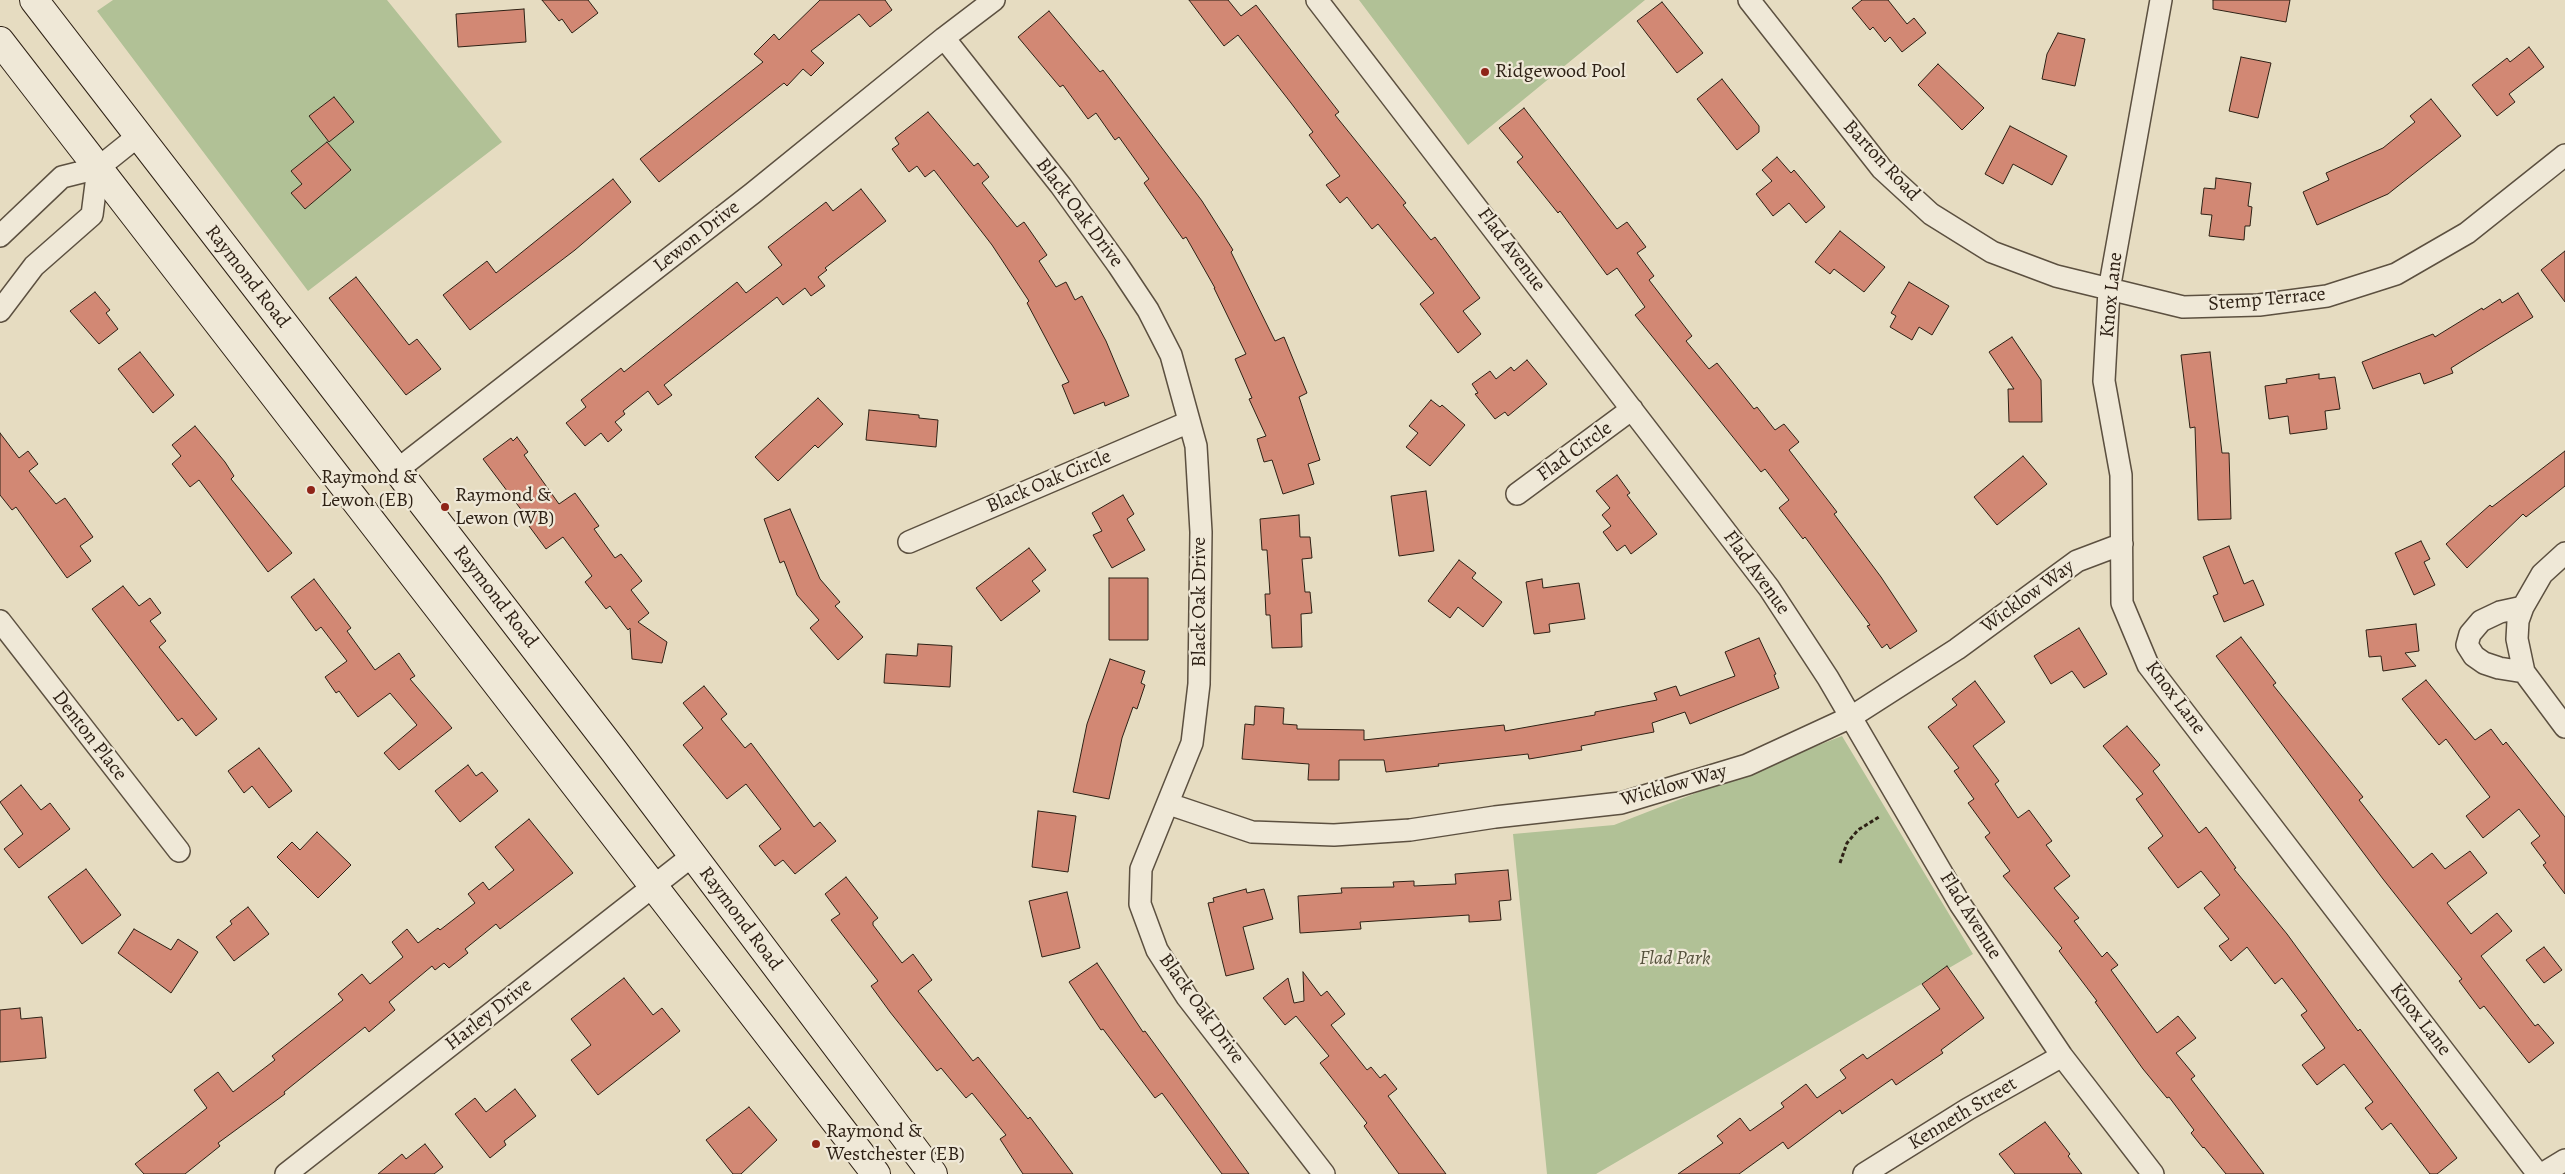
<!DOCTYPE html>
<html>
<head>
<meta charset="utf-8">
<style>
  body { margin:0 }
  canvas { display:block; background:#e6dcc1 }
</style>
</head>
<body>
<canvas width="2565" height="1174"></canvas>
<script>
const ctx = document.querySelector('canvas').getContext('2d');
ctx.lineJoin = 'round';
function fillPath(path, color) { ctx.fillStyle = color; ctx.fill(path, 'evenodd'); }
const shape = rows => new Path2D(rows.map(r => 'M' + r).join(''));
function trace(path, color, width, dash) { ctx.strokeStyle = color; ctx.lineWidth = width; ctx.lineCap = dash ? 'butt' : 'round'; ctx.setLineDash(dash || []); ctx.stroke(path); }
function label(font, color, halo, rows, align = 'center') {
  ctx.font = font + ' Alegreya,serif'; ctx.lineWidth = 4.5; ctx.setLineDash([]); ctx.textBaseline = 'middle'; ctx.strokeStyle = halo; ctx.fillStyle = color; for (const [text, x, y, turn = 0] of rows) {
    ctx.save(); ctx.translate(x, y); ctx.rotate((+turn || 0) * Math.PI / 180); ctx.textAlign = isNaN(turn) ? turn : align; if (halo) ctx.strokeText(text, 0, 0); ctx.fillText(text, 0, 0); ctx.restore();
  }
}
fillPath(shape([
  [113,0,387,0,502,142,308,291,97,11],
  [1359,0,1645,0,1468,145],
  [1842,736,1973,954,1596,1174,1547,1174,1513,834,1614,825]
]), '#b1c196');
const building = shape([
  [542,0,588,0,598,13,572,33,562,19,559,21,542,0],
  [820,0,885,0,892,10,870,27,859,14,811,51,824,63,811,76,803,69,787,86,784,83,659,182,640,159,763,62,754,54,774,34,779,40,820,0],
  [1189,0,1228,0,1241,16,1256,5,1339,112,1335,115,1406,203,1403,205,1431,240,1435,237,1480,298,1463,311,1481,334,1458,353,1420,304,1434,293,1378,224,1372,229,1347,197,1340,203,1326,185,1340,176,1309,135,1313,132,1291,103,1238,35,1224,46,1189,0],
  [1862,0,1888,0,1907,24,1914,18,1926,33,1902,52,1890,37,1885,42,1873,27,1870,30,1852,8,1862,0],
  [2213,0,2290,0,2286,22,2213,9,2213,0],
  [1662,2,1703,53,1677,73,1637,21,1662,2],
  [524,9,526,42,458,47,456,14,524,9],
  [1049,11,1100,72,1103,70,1202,201,1233,250,1231,252,1275,341,1284,337,1307,393,1299,397,1320,460,1308,464,1314,484,1283,494,1272,460,1264,462,1257,439,1266,436,1249,399,1252,398,1235,359,1246,354,1214,288,1215,288,1186,237,1183,239,1144,183,1149,179,1119,137,1115,140,1096,113,1088,119,1063,85,1060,87,1018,37,1049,11],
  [2058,33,2085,39,2075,86,2042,79,2047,54,2058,33],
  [2529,47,2544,67,2509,94,2515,102,2497,116,2472,85,2507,58,2510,62,2529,47],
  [2241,57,2271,63,2258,118,2229,111,2241,57],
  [1938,64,1984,108,1962,130,1918,85,1938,64],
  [1722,79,1759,126,1759,132,1737,150,1697,99,1722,79],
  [334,97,354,122,329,142,309,116,334,97],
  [2431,99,2461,136,2388,194,2317,225,2303,192,2329,180,2326,173,2383,148,2415,122,2410,116,2431,99],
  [1524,108,1617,229,1627,222,1646,247,1637,253,1654,276,1649,280,1692,336,1686,341,1709,369,1717,363,1754,409,1757,407,1775,430,1784,424,1799,442,1789,450,1837,512,1834,514,1881,577,1917,631,1890,649,1887,644,1882,648,1867,626,1870,625,1805,537,1803,539,1779,508,1789,500,1765,469,1761,472,1635,315,1645,307,1617,268,1607,275,1560,211,1558,213,1517,162,1523,157,1499,128,1524,108],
  [928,112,974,166,978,163,989,177,982,183,1017,227,1024,222,1047,255,1039,261,1056,287,1066,282,1075,300,1082,296,1106,341,1129,396,1105,406,1104,402,1074,414,1062,385,1069,382,1027,303,1029,301,992,245,934,170,925,177,917,166,909,172,892,149,899,144,895,138,928,112],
  [2010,126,2067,156,2052,185,2013,164,2003,184,1985,174,2010,126],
  [327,142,351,170,305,209,291,193,302,184,291,171,327,142],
  [1777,157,1791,173,1794,170,1825,207,1806,223,1789,203,1773,216,1756,194,1772,181,1762,170,1777,157],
  [2216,178,2251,183,2248,206,2252,207,2250,226,2245,226,2244,240,2209,236,2212,215,2201,214,2204,188,2215,189,2216,178],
  [613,179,631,202,575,250,470,330,443,295,487,261,496,273,613,179],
  [861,189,886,221,825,268,827,270,818,277,825,286,811,296,805,288,783,305,777,297,664,385,672,395,658,405,648,391,623,411,625,414,615,422,622,430,608,442,601,433,585,446,566,423,586,407,581,400,621,368,624,372,737,282,746,293,782,265,768,247,826,202,833,211,861,189],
  [1840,231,1885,267,1864,292,1834,269,1830,274,1815,262,1840,231],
  [2565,251,2565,302,2541,270,2565,251],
  [356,277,409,345,417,339,441,369,406,395,329,298,356,277],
  [1909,282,1949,306,1932,335,1919,327,1912,340,1890,327,1896,316,1891,313,1909,282],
  [95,292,110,310,106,313,118,329,99,344,70,311,95,292],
  [2518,293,2533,317,2451,368,2453,373,2424,384,2420,373,2373,389,2362,362,2433,334,2435,337,2482,308,2483,310,2500,299,2502,303,2518,293],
  [2012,337,2041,380,2042,422,2009,422,2008,389,2014,389,1989,352,2012,337],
  [140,352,174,395,153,413,118,369,140,352],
  [2210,352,2222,453,2229,453,2231,519,2198,520,2195,427,2190,428,2181,355,2210,352],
  [1527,360,1547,384,1508,416,1505,412,1495,419,1475,394,1478,393,1472,384,1490,371,1496,379,1511,367,1514,371,1527,360],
  [2319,374,2319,379,2335,377,2340,409,2325,411,2327,429,2290,434,2288,416,2269,419,2265,386,2287,383,2286,379,2319,374],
  [818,398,843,424,818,448,815,445,778,481,755,457,818,398],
  [1431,400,1440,407,1442,405,1465,425,1430,466,1406,447,1418,433,1409,426,1431,400],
  [869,410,919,415,919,418,938,420,936,447,866,440,869,410],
  [195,426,225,462,234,476,231,479,292,553,268,572,199,480,190,487,172,464,181,456,172,445,195,426],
  [0,433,19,458,28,451,38,464,29,471,56,504,65,498,93,537,80,546,91,561,67,578,16,507,12,510,0,495,0,433],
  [517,437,528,452,524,455,559,504,575,493,599,526,594,529,615,558,621,554,642,581,631,590,649,613,638,622,667,642,662,663,632,659,630,628,628,630,610,606,606,609,585,582,592,576,563,537,546,549,529,526,532,524,483,459,511,438,513,441,517,437],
  [2565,451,2565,486,2526,517,2523,514,2467,568,2446,544,2490,505,2492,507,2565,451],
  [2023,456,2047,484,1997,525,1974,497,2023,456],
  [1617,475,1630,493,1627,495,1657,534,1631,554,1625,545,1617,551,1603,532,1611,526,1602,515,1610,508,1596,491,1617,475],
  [1426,491,1434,551,1399,556,1391,496,1426,491],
  [1123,495,1134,514,1127,519,1145,550,1112,568,1093,535,1102,531,1092,513,1123,495],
  [790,509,820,579,840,602,835,606,863,637,838,660,810,628,819,620,797,595,784,561,780,563,764,519,790,509],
  [1299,515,1300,537,1310,537,1312,558,1302,559,1305,592,1310,592,1312,613,1301,614,1302,647,1272,648,1270,615,1266,615,1265,594,1270,594,1267,550,1262,550,1260,519,1299,515],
  [2421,541,2430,559,2424,562,2435,585,2414,595,2395,553,2421,541],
  [2229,546,2244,584,2253,580,2264,605,2224,622,2213,596,2218,594,2203,557,2229,546],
  [1029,548,1046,570,1032,581,1040,591,1001,621,976,588,1029,548],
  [1459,560,1476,573,1472,578,1502,602,1483,627,1458,607,1450,618,1428,601,1459,560],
  [1109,578,1148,578,1148,640,1109,640,1109,578],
  [314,579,351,628,347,631,375,670,399,653,415,676,410,679,452,728,399,770,384,753,417,725,390,693,358,717,339,691,336,693,325,677,347,661,321,627,316,631,291,597,314,579],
  [1542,579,1543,588,1579,583,1585,619,1549,624,1550,632,1534,634,1526,582,1542,579],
  [123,586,139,606,150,598,161,613,150,621,166,641,159,647,217,719,196,736,182,718,178,721,92,609,123,586],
  [2416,624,2419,651,2405,653,2416,666,2383,671,2381,656,2369,657,2366,630,2416,624],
  [2079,628,2107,674,2084,688,2072,671,2051,684,2034,656,2079,628],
  [2241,637,2276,683,2273,685,2363,797,2359,800,2413,868,2432,853,2445,869,2470,851,2487,873,2447,903,2471,934,2497,913,2512,931,2481,956,2535,1026,2538,1024,2554,1043,2529,1063,2484,1006,2480,1009,2459,981,2462,979,2383,879,2216,656,2241,637],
  [1759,638,1776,674,1774,675,1779,688,1690,724,1685,712,1652,723,1654,732,1581,746,1582,750,1529,759,1528,754,1438,764,1439,766,1386,772,1384,760,1339,760,1339,780,1308,780,1309,764,1242,759,1245,724,1254,725,1255,706,1284,708,1283,724,1297,725,1297,729,1364,730,1364,740,1504,725,1505,731,1595,715,1595,712,1657,700,1654,693,1676,686,1680,696,1735,676,1725,652,1759,638],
  [918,644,952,646,950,687,884,683,886,654,917,656,918,644],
  [1110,659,1145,671,1141,683,1145,685,1137,709,1133,707,1122,738,1109,799,1073,792,1087,724,1110,659],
  [2426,680,2475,740,2491,729,2503,745,2506,742,2565,817,2565,894,2543,865,2546,863,2531,843,2540,836,2519,809,2483,838,2466,816,2490,797,2446,739,2439,745,2402,699,2426,680],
  [1975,681,2005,722,1973,746,1999,781,1995,784,2018,818,2029,810,2052,841,2046,845,2070,876,2054,888,2079,918,2074,921,2102,957,2107,952,2118,965,2111,970,2157,1033,2178,1016,2196,1038,2176,1053,2195,1076,2191,1079,2264,1174,2226,1174,2204,1147,2203,1148,2191,1133,2194,1130,2169,1097,2167,1098,2143,1069,2095,1002,2097,1001,2059,951,2062,948,2003,876,2010,871,1985,837,1990,833,1968,803,1974,799,1954,771,1959,768,1928,727,1957,705,1952,699,1975,681],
  [704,686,727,714,721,719,745,748,751,743,814,827,820,822,836,841,795,874,783,860,775,866,759,846,781,829,746,784,727,799,683,745,703,728,683,703,704,686],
  [2127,726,2160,765,2153,771,2199,833,2206,827,2236,868,2234,869,2287,934,2358,1031,2360,1029,2457,1158,2437,1174,2430,1174,2391,1123,2382,1130,2365,1108,2373,1102,2344,1064,2317,1085,2302,1065,2325,1048,2301,1015,2307,1011,2282,978,2275,984,2247,947,2231,961,2219,946,2229,939,2204,908,2220,895,2201,871,2178,888,2148,848,2163,836,2136,799,2143,794,2103,746,2127,726],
  [259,748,292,791,269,808,252,786,244,793,228,771,259,748],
  [468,765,476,776,482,772,498,791,460,822,435,791,468,765],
  [21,785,41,810,50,803,70,829,19,868,4,849,23,834,0,802,21,785],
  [1038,811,1076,816,1068,872,1032,867,1038,811],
  [529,819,573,873,500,929,496,924,465,949,468,953,449,968,444,963,435,970,432,966,389,1002,395,1010,369,1032,365,1027,284,1092,285,1094,218,1143,220,1146,185,1174,144,1174,135,1164,207,1108,194,1090,218,1072,233,1092,275,1060,272,1056,343,1000,338,994,362,974,370,984,403,957,392,942,407,929,418,943,438,928,440,930,475,903,468,894,483,882,489,890,514,870,495,847,529,819],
  [317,832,351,865,318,898,277,857,292,842,300,850,317,832],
  [86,869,121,915,82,944,48,897,86,869],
  [1508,870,1511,900,1499,901,1501,920,1469,922,1469,915,1360,922,1361,929,1300,933,1298,896,1342,893,1341,888,1394,887,1393,882,1414,881,1414,886,1456,884,1455,874,1508,870],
  [846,877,878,918,873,922,873,925,902,963,913,954,932,980,918,991,973,1061,978,1057,1028,1119,1030,1117,1073,1174,1023,1174,1000,1139,1006,1135,972,1093,966,1098,941,1068,937,1071,890,1012,871,986,878,981,831,920,840,914,825,894,846,877],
  [1246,889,1247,893,1264,889,1273,919,1243,927,1254,969,1226,976,1208,903,1214,902,1213,898,1246,889],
  [1067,892,1080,948,1042,957,1029,901,1067,892],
  [248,907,269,934,234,961,216,937,232,924,230,921,248,907],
  [134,929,171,950,178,939,198,952,171,993,118,953,134,929],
  [2544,947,2562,970,2544,983,2526,960,2544,947],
  [1097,963,1143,1032,1145,1031,1249,1174,1222,1174,1162,1093,1155,1098,1103,1029,1101,1030,1069,982,1097,963],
  [1947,966,1984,1018,1941,1050,1943,1053,1896,1085,1892,1079,1842,1114,1840,1110,1788,1149,1783,1142,1739,1174,1678,1174,1723,1143,1717,1136,1740,1118,1750,1131,1784,1107,1781,1103,1806,1084,1817,1098,1846,1078,1840,1070,1863,1054,1867,1059,1940,1009,1922,984,1947,966],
  [1303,972,1321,996,1327,991,1345,1014,1331,1025,1367,1070,1371,1067,1380,1078,1385,1074,1397,1089,1388,1096,1446,1174,1399,1174,1364,1126,1367,1123,1320,1063,1329,1056,1296,1016,1285,1025,1263,998,1288,978,1294,1003,1304,1001,1303,972],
  [624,978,653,1015,662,1008,680,1031,598,1095,571,1060,591,1045,571,1019,624,978],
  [20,1008,21,1019,42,1017,46,1058,0,1062,0,1010,20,1008],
  [515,1089,536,1116,504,1141,506,1145,490,1158,455,1114,475,1098,486,1112,515,1089],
  [749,1107,777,1140,741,1174,733,1174,706,1140,749,1107],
  [2045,1122,2070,1154,2068,1156,2082,1174,2015,1174,1999,1154,2045,1122],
  [425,1144,443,1167,434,1174,378,1174,402,1154,406,1159,425,1144]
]);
fillPath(building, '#d28874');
trace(building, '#2e2115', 1);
const minor = shape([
  [1317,0,1769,588,1828,678,1960,904,2062,1056,2153,1174],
  [1749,0,1882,169,1931,214,1992,252,2056,276,2183,307,2259,305,2327,296,2396,274,2467,233,2565,155],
  [2161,0,2109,290,2104,381,2121,475,2122,603,2148,665,2538,1174],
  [944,38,1061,186,1118,265,1148,310,1171,355,1196,446,1201,532,1199,684,1192,743,1141,869,1140,904,1157,950,1187,997,1324,1174],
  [0,236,62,177,98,168,138,136],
  [0,311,34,266,92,215,98,168],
  [397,470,753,193,944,38,994,0],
  [1517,494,1632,409],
  [909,542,1189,422],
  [2565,553,2542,574,2523,607,2518,621,2517,639,2524,672,2565,727],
  [2523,607,2500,612,2481,621,2470,634,2467,645,2474,656,2484,663,2499,668,2524,672],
  [0,621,179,851],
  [1169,804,1252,832,1334,835,1410,830,1495,817,1621,803,1747,765,1851,717,1957,649,2077,561,2122,544],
  [286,1174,692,856],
  [1864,1174,1968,1109,2062,1056],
  [2542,1174,2565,1160]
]);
const secondary = shape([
  [34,0,614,751,933,1174],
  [0,41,876,1174]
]);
trace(minor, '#5c5040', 24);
trace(secondary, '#2e2115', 30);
trace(shape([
  [1840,863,1847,843,1858,830,1879,817]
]), '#2e2115', 3, [4, 2.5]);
trace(minor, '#efe8d7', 21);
trace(secondary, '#efe8d7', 28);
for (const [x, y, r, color] of [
  [1485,72,5,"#8f2418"],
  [311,490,5,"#8f2418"],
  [445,507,5,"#8f2418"],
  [816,1144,5,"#8f2418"]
]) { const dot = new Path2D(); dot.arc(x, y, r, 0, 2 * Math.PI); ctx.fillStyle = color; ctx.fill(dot); trace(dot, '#efe8d7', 2); }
label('20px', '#2e2115', '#efe8d7', [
  ["Ridgewood Pool",1495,72],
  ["Raymond &",321,478],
  ["Lewon (EB)",321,501],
  ["Raymond &",455,496],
  ["Lewon (WB)",455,519],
  ["Raymond &",826,1132],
  ["Westchester (EB)",826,1155]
], 'left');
label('20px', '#2e2115', '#efe8d7', [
  ["Barton Road",1881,161,47],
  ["Black Oak Drive",1079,213,53],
  ["Lewon Drive",697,237,-38],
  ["Flad Avenue",1511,250,53],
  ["Raymond Road",247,277,52],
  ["Knox Lane",2112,295,-84],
  ["Stemp Terrace",2267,300,-5],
  ["Flad Circle",1575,452,-36],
  ["Black Oak Circle",1049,482,-23],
  ["Flad Avenue",1756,573,54],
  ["Raymond Road",495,597,52],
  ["Wicklow Way",2028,597,-36],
  ["Black Oak Drive",1200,602,-90],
  ["Knox Lane",2175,698,53],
  ["Denton Place",89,736,52],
  ["Wicklow Way",1674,786,-16],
  ["Flad Avenue",1970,916,58],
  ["Raymond Road",740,919,53],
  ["Black Oak Drive",1201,1009,54],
  ["Harley Drive",489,1015,-38],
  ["Knox Lane",2420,1020,52],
  ["Kenneth Street",1963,1114,-31]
]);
label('italic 20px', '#55513c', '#efe8d7', [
  ["Flad Park",1675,959]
]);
</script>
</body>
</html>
